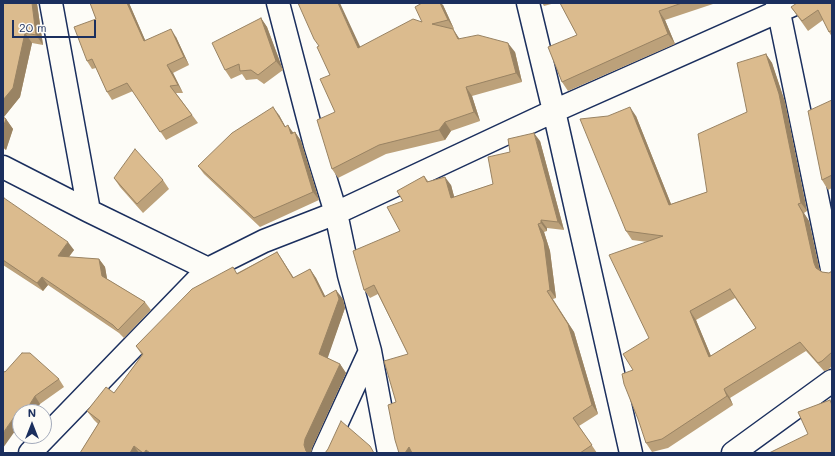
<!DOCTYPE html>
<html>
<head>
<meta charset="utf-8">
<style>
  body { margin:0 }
  #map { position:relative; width:835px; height:456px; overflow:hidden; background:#fdfcf7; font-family:Mali,sans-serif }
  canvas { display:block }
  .frame { position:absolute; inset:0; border:4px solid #1b2f5e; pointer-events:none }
  .north { position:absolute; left:12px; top:404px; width:40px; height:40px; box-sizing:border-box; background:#fdfcf7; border:1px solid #a3aaba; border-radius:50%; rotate:0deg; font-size:11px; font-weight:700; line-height:16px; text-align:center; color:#1b2f5e }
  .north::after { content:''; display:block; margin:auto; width:14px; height:18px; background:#1b2f5e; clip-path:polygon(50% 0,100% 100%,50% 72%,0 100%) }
  .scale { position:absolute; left:12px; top:20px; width:84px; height:18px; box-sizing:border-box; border:2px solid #1b2f5e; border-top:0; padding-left:5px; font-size:12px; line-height:14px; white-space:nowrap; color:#1b2f5e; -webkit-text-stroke:3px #fdfcf7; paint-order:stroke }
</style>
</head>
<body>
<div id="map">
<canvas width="835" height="456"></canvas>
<div class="frame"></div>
<div class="north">N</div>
<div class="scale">20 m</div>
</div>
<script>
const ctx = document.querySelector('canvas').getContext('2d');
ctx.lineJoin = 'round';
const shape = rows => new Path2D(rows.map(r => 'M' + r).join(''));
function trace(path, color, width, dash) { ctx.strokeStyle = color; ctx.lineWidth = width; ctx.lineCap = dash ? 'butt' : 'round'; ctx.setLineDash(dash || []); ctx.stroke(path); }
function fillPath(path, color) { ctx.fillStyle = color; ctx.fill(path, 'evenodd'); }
const minor = shape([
  [51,3,89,211],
  [278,3,315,145,336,213,349,275,370,351,389,453],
  [528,3,554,111,631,453],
  [777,3,832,269],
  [3,167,89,211,208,269],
  [30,453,208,269,264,241,336,213,554,111,797,3],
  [323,453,370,351],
  [733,453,832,381]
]);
trace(minor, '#1b2f5e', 25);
trace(minor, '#fdfcf7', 22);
fillPath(shape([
  [3,3,37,3,43,45,32,43,20,97,4,117,6,119,13,129,6,150,3,148],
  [90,3,129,3,145,40,176,37,189,65,173,73,183,93,176,93,198,123,166,140,133,91,112,100,107,92,96,68,92,69,87,61,96,19],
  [542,3,555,3,544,6],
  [560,3,716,3,665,20,675,44,568,91,562,82,577,35],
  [832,3,832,37,829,32,823,20,808,31,791,7],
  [443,5,454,29,453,29,459,39,515,52,522,82,472,96,480,121,451,131,445,140,386,154,338,178,332,169,335,112,330,75,319,46,360,47,422,22],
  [261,18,267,27,283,70,264,84,257,79,246,80,242,74,231,79,225,70],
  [766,54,772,63,785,102,807,211,804,213,809,221,820,271,822,272,829,273,832,271,832,366,828,370,824,371,806,351,730,398,733,405,668,448,652,452,646,443,633,370,649,338,647,242,632,240,626,231,636,116,671,204,707,192,747,112],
  [735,298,756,328,711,356,696,320],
  [832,100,832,188,828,190,822,180],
  [279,115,285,126,294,133,295,132,301,141,319,200,260,227,204,174,198,166],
  [540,141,564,230,547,228,547,231,544,232,550,251,556,298,553,299,574,332,598,414,579,426,597,453,399,453,396,402,408,354,378,294,370,298,364,290,400,231,424,176,428,181,451,185,454,197,493,184,510,152],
  [114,178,163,180,169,189,143,213,120,187],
  [3,199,74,250,69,257,99,259,105,267,107,279,145,302,151,310,124,338,119,333,48,285,43,291,3,265],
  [277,252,294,278,310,269,316,278,325,296,343,299,345,308,327,358,340,364,346,373,312,448,311,453,80,453,98,424,94,420,87,411,114,393,142,355,136,346,237,273],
  [5,372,59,379,64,387,40,404,20,412,20,424]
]), '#bca17a');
fillPath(shape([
  [32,3,37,3,37,4,43,45,36,35],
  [127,3,129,3,149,49,144,41],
  [338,3,340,3,365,57,358,48],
  [440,3,441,3,443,5,454,29,448,20],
  [659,11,665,20,675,44,668,34],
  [261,18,267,27,283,70,276,61],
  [171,29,176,37,189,65,184,57],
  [453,29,459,38,464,48,458,39],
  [25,33,32,43,20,97,3,118,3,100],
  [508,43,515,52,522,82,516,73],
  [766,54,772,63,785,102,807,211,801,203],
  [167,65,173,73,183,93,178,85],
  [466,87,472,96,480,121,474,112],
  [273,107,279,115,290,135,285,127],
  [630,107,636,116,675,214,669,205],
  [6,119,13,129,6,150,3,146,3,128],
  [445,122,451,131,445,140,439,130],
  [288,125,294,134,291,134],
  [295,132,301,141,319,200,313,192],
  [534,133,540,141,564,230,558,222],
  [445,177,451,185,457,207,451,198],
  [798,204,809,221,820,272,816,268,814,263],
  [541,220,547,228,547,231,541,223],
  [538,224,544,232,550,251,556,298,550,290],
  [68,242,74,250,63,264,58,256],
  [277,252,283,261,299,287,293,278],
  [99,259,105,267,108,284,102,276],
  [310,269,316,278,330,306,324,297],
  [42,277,48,285,43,291,37,283],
  [336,290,343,299,345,308,326,363,319,354],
  [547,291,574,332,598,414,592,405],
  [690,311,696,320,715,366,709,357],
  [340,364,346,373,312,448,311,453,308,453,306,451,304,445,305,439],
  [724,389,730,398,733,405,727,396],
  [35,396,40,404,35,412,25,412],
  [17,413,20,418,20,424,3,448,3,433],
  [134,446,139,453,130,453],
  [409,447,413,453,405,453],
  [146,450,149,453,144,453]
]), '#998363');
const building = shape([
  [3,3,32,3,36,35,25,33,13,88,3,100,3,3],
  [90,3,127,3,144,41,171,29,184,57,167,65,178,85,170,86,192,115,160,132,127,83,107,92,92,59,87,61,74,27,96,19,90,3],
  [298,3,338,3,358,48,413,19,422,22,415,7,422,3,440,3,448,20,432,24,453,29,458,39,478,35,508,43,516,73,466,87,474,112,445,122,439,130,379,145,332,169,317,120,335,112,320,79,330,75,317,47,319,46,314,39,298,3],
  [560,3,682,3,659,11,668,34,562,82,548,47,577,35,560,3],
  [797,3,832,3,832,30,829,32,818,10,802,21,791,7,797,3],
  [261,18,276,61,258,75,251,70,240,71,239,64,225,70,212,43,261,18],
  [766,54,779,94,801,203,798,204,803,213,814,263,816,268,822,272,829,273,832,271,832,352,822,361,818,363,800,342,724,389,727,396,662,439,646,443,638,419,624,384,622,374,633,370,623,354,649,338,609,255,663,236,626,231,580,119,608,116,630,107,669,205,707,192,698,134,747,112,737,63,766,54],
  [730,289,756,328,709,357,690,311,730,289],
  [832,100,832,175,822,180,808,111,832,100],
  [273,107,285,127,288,125,291,134,295,132,313,192,254,218,198,166,232,133,273,107],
  [3,117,6,119,3,128,3,117],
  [534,133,558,222,541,220,541,223,538,224,544,242,550,290,547,291,568,324,592,405,573,418,592,445,580,453,412,453,409,447,405,453,399,453,395,440,388,405,396,402,384,361,408,354,374,285,364,290,353,251,400,231,387,207,403,201,397,191,424,176,427,182,445,177,451,198,493,184,488,157,510,152,508,139,534,133],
  [135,149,163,180,137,204,114,178,135,149],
  [4,198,68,242,58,256,99,259,102,276,145,302,118,330,113,325,42,277,37,283,3,260,3,199,4,198],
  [277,252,293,278,310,269,324,297,336,290,339,299,319,354,340,364,305,439,304,445,306,451,309,453,150,453,146,450,144,453,143,453,134,446,130,453,80,453,100,421,87,411,106,387,114,393,143,354,136,346,192,289,233,267,237,274,277,252],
  [22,353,30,353,59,379,35,396,25,412,20,412,20,415,17,413,3,433,3,371,5,372,22,353],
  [830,400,832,405,832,453,769,453,808,434,798,412,830,400],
  [341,421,370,446,374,453,325,453,328,449,341,421]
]);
fillPath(building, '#dbbb8e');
trace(building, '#998363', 1);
</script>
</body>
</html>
